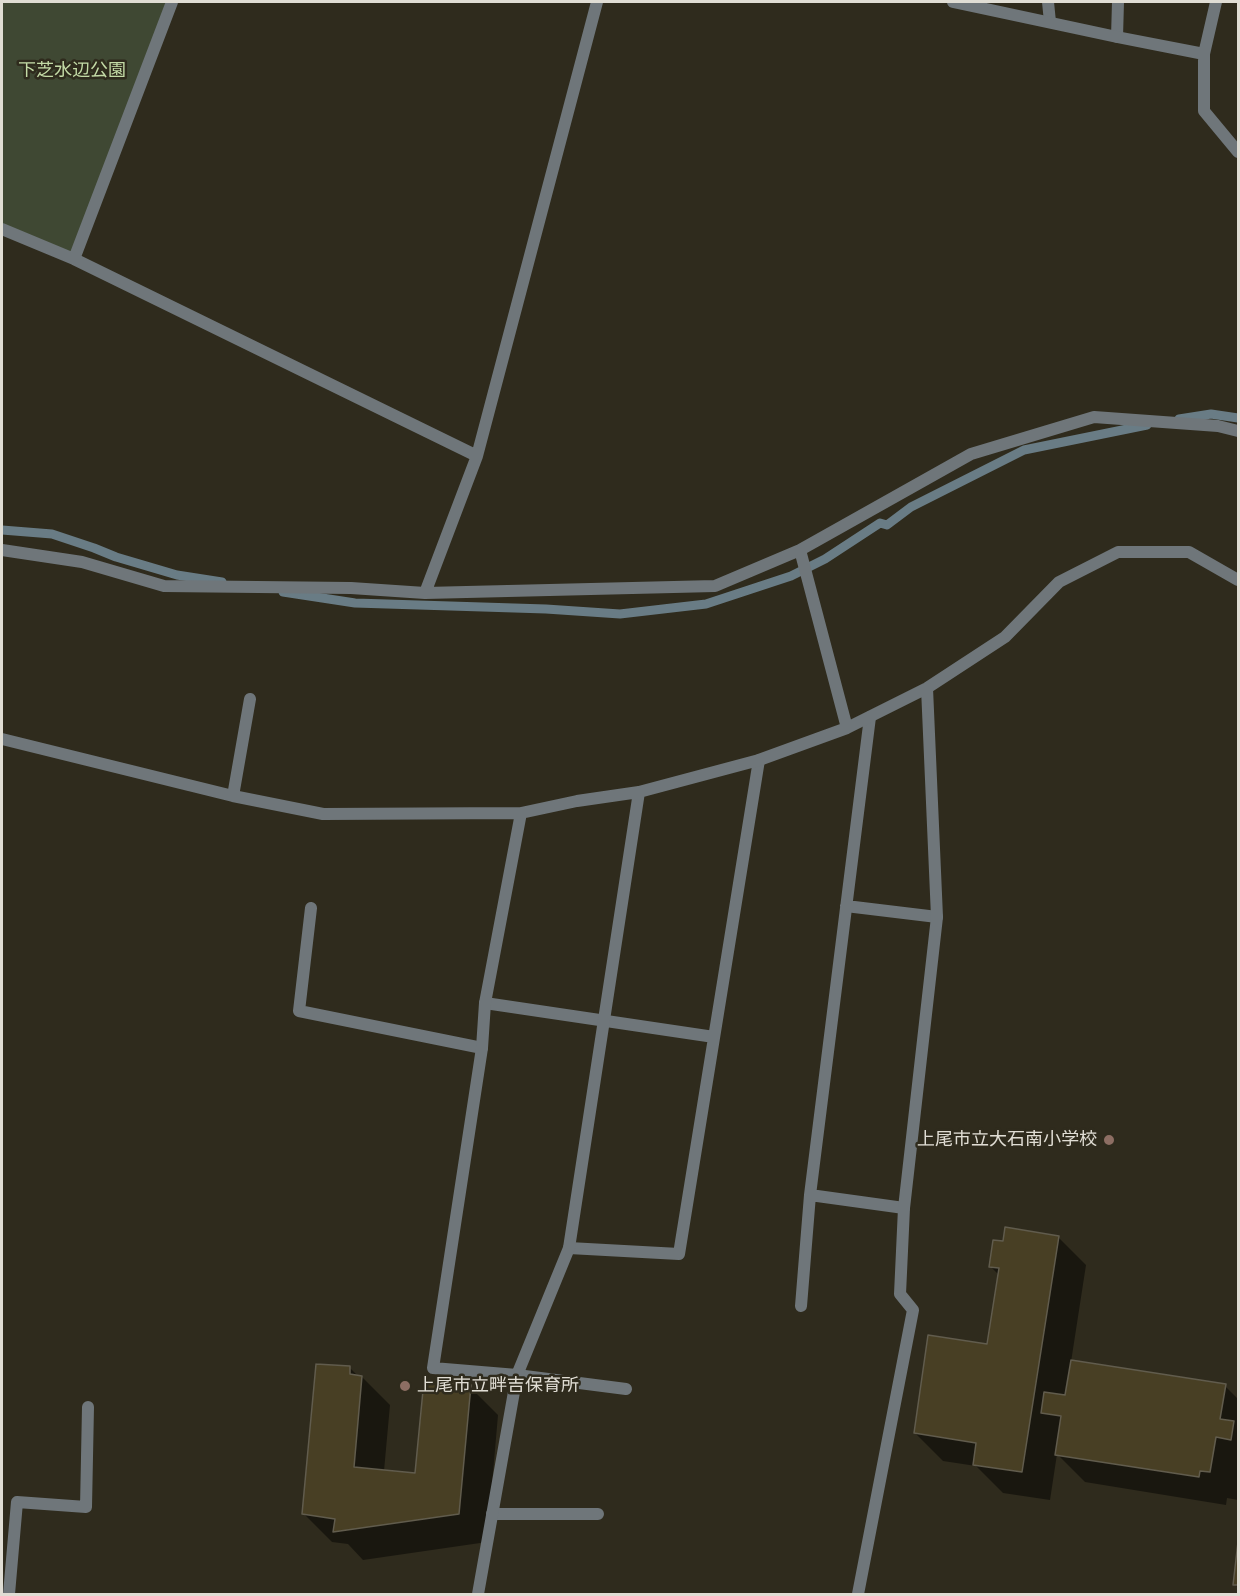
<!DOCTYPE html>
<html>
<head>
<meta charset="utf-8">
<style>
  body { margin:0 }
  #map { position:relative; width:1240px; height:1596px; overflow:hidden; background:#2f2b1d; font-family:Montserrat,sans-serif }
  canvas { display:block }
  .frame { position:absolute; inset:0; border:3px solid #e0ddd4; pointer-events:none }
</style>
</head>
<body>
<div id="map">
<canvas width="1240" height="1596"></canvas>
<div class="frame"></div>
</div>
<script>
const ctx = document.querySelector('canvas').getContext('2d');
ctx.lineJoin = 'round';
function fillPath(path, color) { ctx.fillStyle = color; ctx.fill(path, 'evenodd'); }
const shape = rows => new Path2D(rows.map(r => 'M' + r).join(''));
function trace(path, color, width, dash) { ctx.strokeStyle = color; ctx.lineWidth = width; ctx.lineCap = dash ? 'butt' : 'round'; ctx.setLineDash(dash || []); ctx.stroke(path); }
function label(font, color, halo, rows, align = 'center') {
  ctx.font = font + ' Montserrat,"Noto Sans JP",sans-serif'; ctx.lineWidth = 5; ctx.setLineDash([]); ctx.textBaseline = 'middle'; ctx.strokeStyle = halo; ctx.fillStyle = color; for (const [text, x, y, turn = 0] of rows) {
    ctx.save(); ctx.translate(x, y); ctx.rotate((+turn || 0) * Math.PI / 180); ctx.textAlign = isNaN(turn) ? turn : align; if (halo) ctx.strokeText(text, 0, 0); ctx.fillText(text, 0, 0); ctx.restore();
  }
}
fillPath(shape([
  [2,2,172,2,74,259,2,229]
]), '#3f4833');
fillPath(shape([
  [1058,1237,1086,1265,1071,1362,1225,1386,1238,1399,1238,1500,1227,1498,1226,1505,1085,1482,1057,1454,1050,1500,1003,1493,976,1466,943,1461,915,1433,989,1345,999,1275,990,1266,1004,1243],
  [349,1367,359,1377,362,1377,390,1405,384,1471,417,1475,470,1387,498,1415,487,1542,363,1560,348,1544,332,1542,304,1514],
  [1238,1554,1238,1588,1235,1584]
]), '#0007');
trace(shape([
  [1179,419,1211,414,1238,418],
  [2,530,52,534,94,548,116,557,177,575,222,582],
  [283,592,355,603,546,609,620,614,706,604,791,576,825,559,880,523,887,525,911,507,1024,450,1147,425]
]), '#697c85', 9);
const building = shape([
  [1005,1227,1059,1236,1022,1472,973,1465,976,1443,914,1433,928,1335,987,1344,999,1268,989,1267,993,1240,1003,1241,1005,1227],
  [1071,1360,1226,1384,1220,1419,1234,1421,1231,1440,1216,1437,1210,1472,1200,1471,1199,1477,1055,1455,1061,1416,1041,1413,1044,1392,1065,1395,1071,1360],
  [316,1364,350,1366,350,1374,362,1376,354,1467,415,1473,424,1380,471,1385,459,1514,333,1532,335,1519,302,1514,316,1364],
  [1238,1542,1238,1585,1233,1585,1238,1542]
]);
fillPath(building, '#483f24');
trace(building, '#615c4d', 1.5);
trace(shape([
  [1048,2,1050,22],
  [1117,37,1118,2],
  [846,906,937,917],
  [311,908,299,1011,482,1048],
  [485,1003,714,1037],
  [810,1195,904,1208],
  [569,1248,679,1254,759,760],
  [801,1306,810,1195,870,717],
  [517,1375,626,1389],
  [492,1514,598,1514],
  [9,1594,17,1502,86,1507,88,1407]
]), '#6f767a', 12);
trace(shape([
  [953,2,1117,37,1204,54],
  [1216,2,1204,54,1204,111,1238,152],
  [2,229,74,259,477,456],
  [74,259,172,2],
  [2,550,82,562,164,586,351,588,425,593,715,586,800,550,971,454,1094,417,1218,426,1238,431],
  [800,550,847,728],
  [425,593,477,456,597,2],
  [2,739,233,796,323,814,521,813,577,801,639,792,759,760,847,728,927,688,1005,637,1059,582,1118,552,1189,552,1238,580],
  [233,796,250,699],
  [517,1375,433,1368,482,1048,485,1003,521,813],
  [478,1594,517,1375,569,1248,639,792],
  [858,1594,913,1310,900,1294,904,1208,937,917,927,688]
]), '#6f767a', 12);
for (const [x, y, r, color] of [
  [1109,1140,6,"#8d6e63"],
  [405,1386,6,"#8d6e63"]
]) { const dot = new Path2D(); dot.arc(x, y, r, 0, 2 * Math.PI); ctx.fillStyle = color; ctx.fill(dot); trace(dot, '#2f2b1d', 2); }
label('18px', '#c3daa6', '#2f2b1d', [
  ["下芝水辺公園",72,71]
]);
label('18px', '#e0ddd4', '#2f2b1d', [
  ["上尾市立大石南小学校",1097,1140],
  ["上尾市立畔吉保育所",417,1386,"left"]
], 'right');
</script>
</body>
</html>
